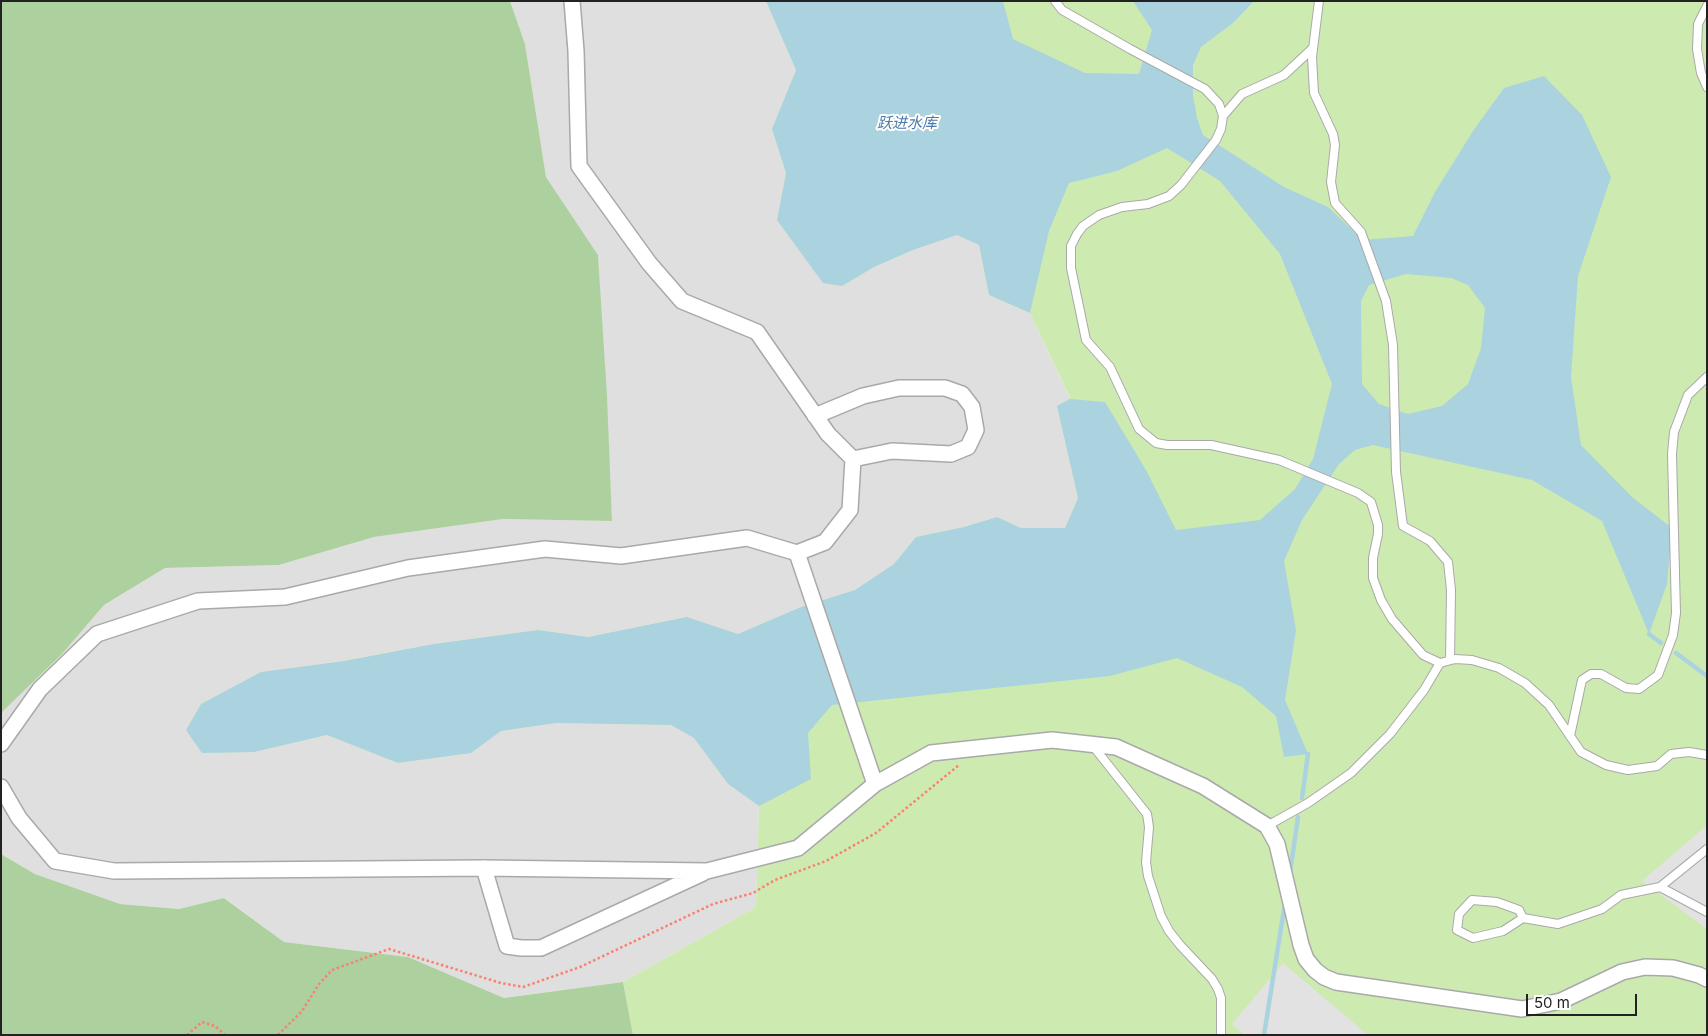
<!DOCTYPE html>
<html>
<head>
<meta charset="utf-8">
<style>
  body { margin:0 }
  #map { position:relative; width:1708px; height:1036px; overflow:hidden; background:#f2efe9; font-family:Inter,sans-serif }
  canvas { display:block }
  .frame { position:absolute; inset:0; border:2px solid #222; pointer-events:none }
  .scale { position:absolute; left:1526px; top:994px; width:111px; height:22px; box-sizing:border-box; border:2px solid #222; border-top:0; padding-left:6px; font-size:15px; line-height:18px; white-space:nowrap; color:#222; -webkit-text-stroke:4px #fff; paint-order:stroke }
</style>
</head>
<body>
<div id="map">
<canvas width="1708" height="1036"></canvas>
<div class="frame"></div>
<div class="scale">50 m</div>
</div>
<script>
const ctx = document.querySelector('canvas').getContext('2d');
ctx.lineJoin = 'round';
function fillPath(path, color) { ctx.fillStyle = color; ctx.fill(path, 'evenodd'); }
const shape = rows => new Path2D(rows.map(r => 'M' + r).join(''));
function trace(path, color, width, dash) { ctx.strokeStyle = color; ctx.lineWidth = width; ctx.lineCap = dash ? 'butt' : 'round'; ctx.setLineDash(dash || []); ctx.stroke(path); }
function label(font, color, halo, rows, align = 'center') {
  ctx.font = font + ' Inter,"Noto Sans SC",sans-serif'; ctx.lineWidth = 4; ctx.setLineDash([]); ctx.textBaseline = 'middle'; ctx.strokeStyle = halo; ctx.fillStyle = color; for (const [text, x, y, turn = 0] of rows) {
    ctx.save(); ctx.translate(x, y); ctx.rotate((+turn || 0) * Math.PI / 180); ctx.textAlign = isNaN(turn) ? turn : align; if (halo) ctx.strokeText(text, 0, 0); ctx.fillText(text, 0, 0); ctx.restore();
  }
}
fillPath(shape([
  [510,1,766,1,796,70,772,129,786,173,777,220,874,267,913,250,957,235,979,245,989,295,1030,313,1070,399,1057,406,1078,498,1065,528,1021,528,997,517,964,527,916,537,894,564,855,590,801,607,738,634,687,617,588,637,538,630,434,644,344,661,261,672,201,704,186,730,254,752,327,735,398,763,471,753,501,731,556,723,671,725,694,738,728,784,759,806,756,907,623,982,504,998,408,957,284,942,225,898,179,909,119,904,35,874,1,854,1,713,62,654,104,605,165,568,279,565,374,537,503,519,612,521,598,255,546,177,525,44]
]), '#e0dfdf');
fillPath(shape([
  [766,1,1707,1,1707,1035,633,1035,623,982,756,907,759,806,728,784,694,738,671,725,556,723,501,731,471,753,398,763,327,735,254,752,202,753,186,730,201,704,261,672,344,661,434,644,538,630,588,637,687,617,738,634,801,607,855,590,894,564,916,537,964,527,997,517,1021,528,1065,528,1078,498,1057,406,1070,398,1030,313,989,295,979,245,956,235,913,250,874,267,842,286,823,283,777,220,786,173,772,129,796,70]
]), '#cdebb0');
fillPath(shape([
  [1,1,510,1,525,44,546,177,598,255,607,396,612,521,503,519,374,537,279,565,165,568,104,605,62,654,1,713],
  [1,854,35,874,120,904,179,909,224,898,284,942,408,957,504,998,623,982,633,1035,1,1035]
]), '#add19e');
fillPath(shape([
  [1707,825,1707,929,1642,881],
  [1283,963,1368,1035,1244,1035,1232,1024]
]), '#e2e2e2');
fillPath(shape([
  [766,1,1003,1,1013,39,1085,73,1139,74,1152,30,1133,1,1254,1,1233,23,1201,47,1193,65,1193,95,1197,118,1203,135,1284,187,1328,207,1363,240,1413,236,1435,192,1473,131,1504,88,1544,76,1582,115,1611,177,1578,276,1571,377,1581,445,1632,497,1672,528,1667,584,1649,634,1602,521,1532,480,1373,445,1355,450,1339,464,1302,520,1284,561,1296,630,1285,700,1308,754,1284,757,1276,716,1242,687,1177,658,1110,676,832,705,808,733,811,779,759,806,728,784,694,738,671,725,556,723,501,731,471,753,398,763,327,735,254,752,202,753,186,730,201,704,261,672,344,661,434,644,538,630,588,637,687,617,738,634,801,607,855,590,894,564,916,537,964,527,997,517,1021,528,1065,528,1078,498,1057,406,1070,399,1105,402,1146,470,1176,530,1260,520,1295,489,1313,459,1332,384,1280,254,1220,181,1167,148,1117,171,1069,183,1049,231,1030,313,989,295,979,245,957,235,913,250,874,267,842,286,823,283,777,220,786,173,772,129,796,70],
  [1406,274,1451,278,1468,285,1485,308,1481,348,1468,384,1442,406,1408,414,1379,404,1362,384,1361,301,1369,285]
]), '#aad3df');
trace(shape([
  [1649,634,1661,643],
  [1676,653,1707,676],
  [1302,798,1308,754],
  [1290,873,1298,817],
  [1264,1035,1285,903]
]), '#aad3df', 4.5);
const service = shape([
  [1055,1,1062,10,1130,49,1205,89,1219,104,1223,116,1221,129,1216,140,1181,185,1169,196,1148,204,1122,207,1099,215,1083,226,1077,234,1071,246,1071,268,1086,340,1110,367,1139,429,1156,443,1167,445,1211,445,1279,460,1358,493,1371,502,1378,525,1378,534,1373,558,1373,578,1381,600,1392,619,1423,655,1440,663,1455,659,1472,660,1499,668,1525,683,1549,705,1581,752,1606,765,1628,770,1657,766,1671,754,1689,752,1707,755],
  [1319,1,1312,57,1314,93,1333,134,1335,145,1331,182,1335,203,1361,232,1386,301,1393,345,1396,472,1403,526,1430,541,1448,562,1451,590,1450,660],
  [1707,6,1698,24,1697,49,1701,73,1707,87],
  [1223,116,1242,94,1284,75,1313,48],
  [1570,736,1582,680,1591,674,1601,674,1626,688,1639,689,1658,675,1673,635,1676,613,1672,454,1674,432,1688,395,1707,377],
  [1093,746,1147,814,1149,827,1146,862,1148,876,1161,916,1169,931,1180,945,1212,979,1218,989,1221,998,1221,1035],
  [1267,826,1308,803,1351,773,1390,734,1424,690,1440,663],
  [1660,887,1707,849],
  [1523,918,1519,910,1497,902,1472,900,1459,914,1457,930,1473,938,1503,931,1523,918,1558,924,1602,909,1621,895,1660,887,1707,912]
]);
const minor = shape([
  [815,416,863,396,899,388,945,388,962,394,972,407,976,430,968,447,951,454,892,451,853,459],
  [797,553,875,784],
  [1,744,40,689,97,634,198,601,285,597,408,568,545,549,621,556,747,538,797,553,825,542,850,510,853,459,828,434,757,332,682,301,649,263,579,166,576,51,572,1],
  [1,787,19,818,55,861,114,871,484,868,707,871,798,848,875,784,931,753,1052,740,1116,747,1203,786,1267,826,1277,844,1301,945,1306,959,1315,970,1324,977,1336,982,1522,1009,1561,1001,1622,972,1645,967,1673,968,1699,975,1707,979],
  [484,868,507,946,521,948,541,948,703,873]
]);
trace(service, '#a9a9a9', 10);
trace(minor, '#a9a9a9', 18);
trace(shape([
  [187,1035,202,1022,215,1026,225,1035],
  [278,1035,302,1011,319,984,332,970,389,949,501,983,523,987,580,967,713,904,753,893,775,880,826,861,876,833,959,765]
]), '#fa8072', 2.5, [2.5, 2.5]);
trace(service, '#fff', 8);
trace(minor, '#fff', 15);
label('italic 15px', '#4a7aab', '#fff', [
  ["跃进水库",907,123]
]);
</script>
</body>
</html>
